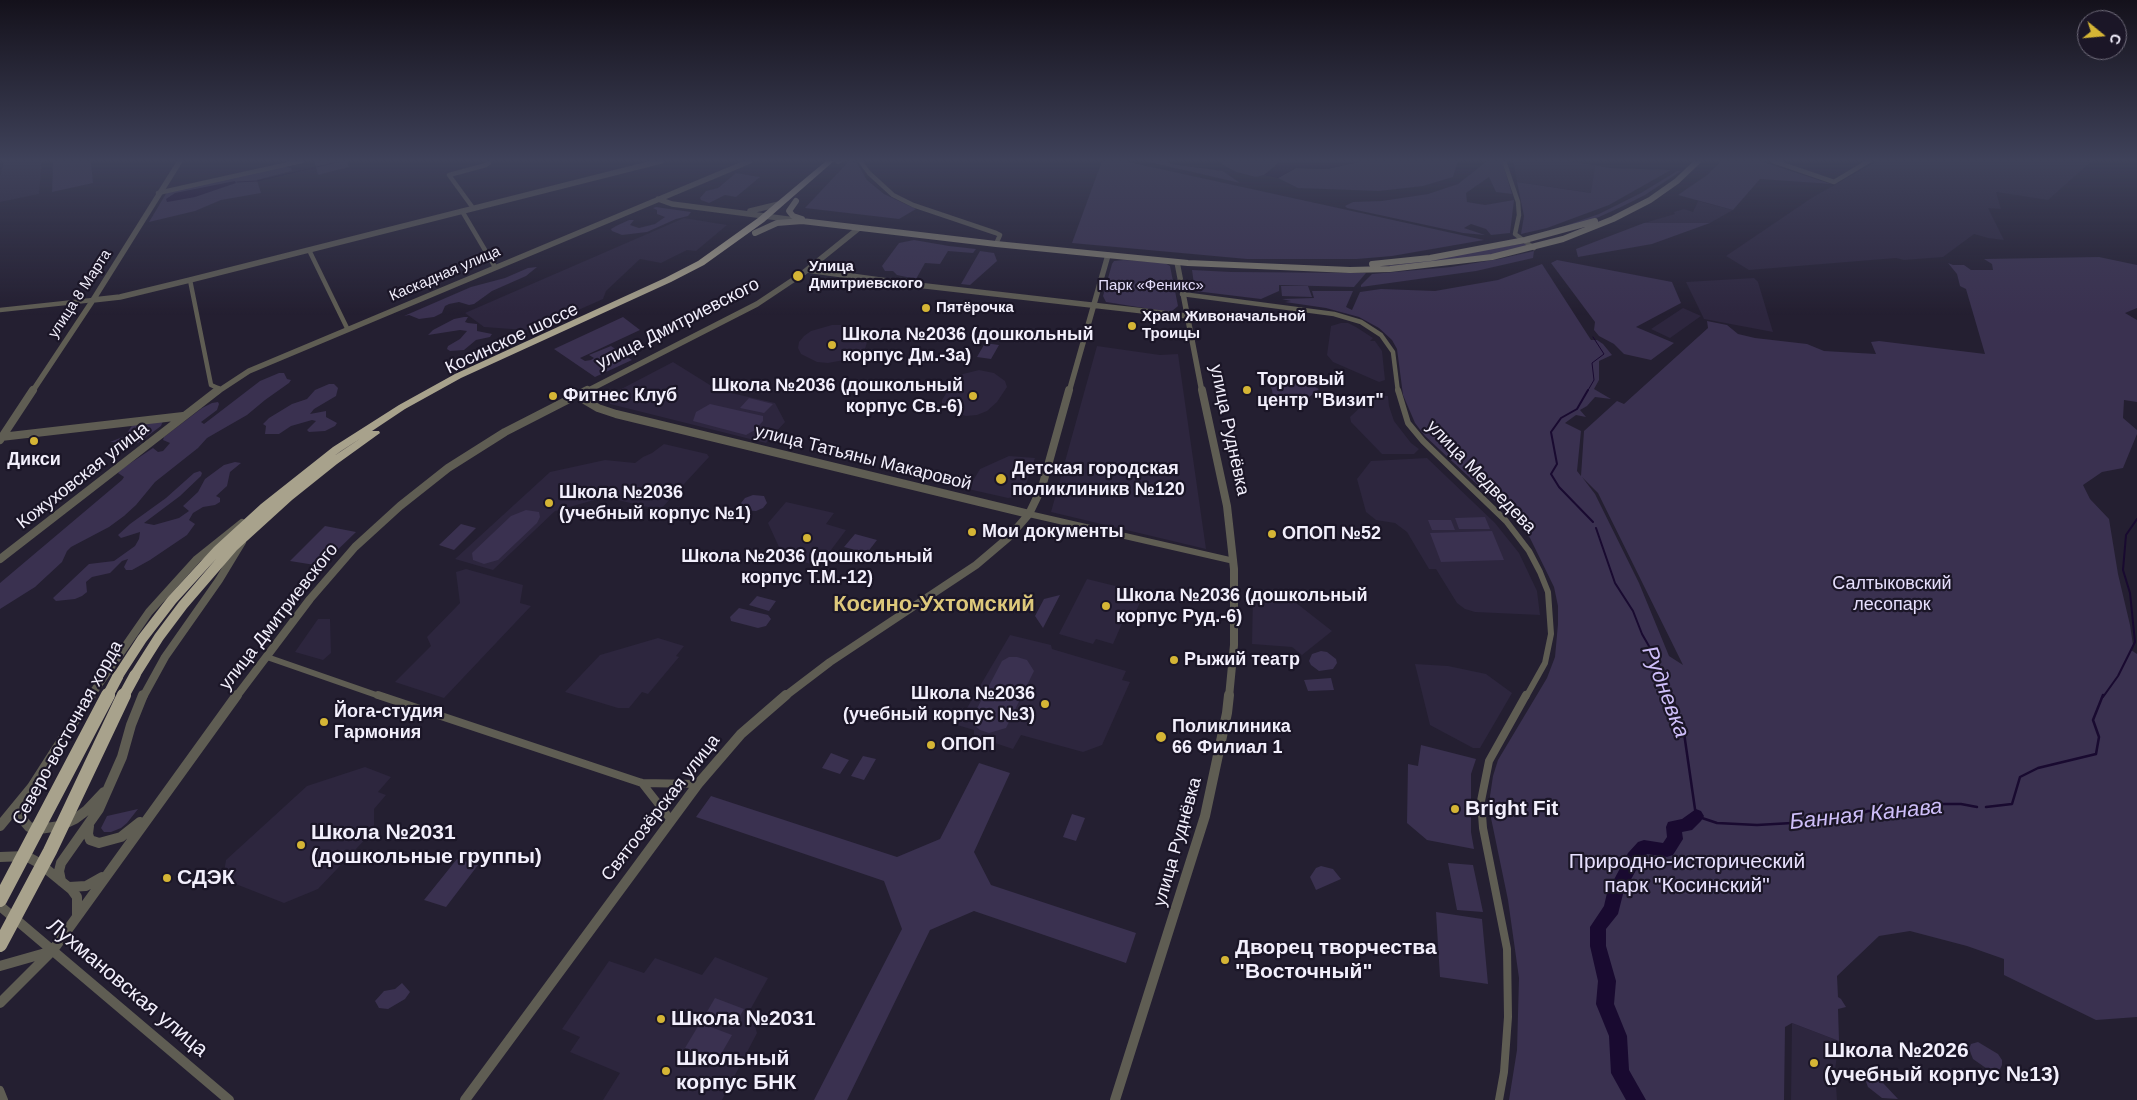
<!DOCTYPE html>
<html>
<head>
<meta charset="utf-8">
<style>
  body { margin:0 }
  #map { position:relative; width:2137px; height:1100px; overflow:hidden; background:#241f31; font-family:Arial,sans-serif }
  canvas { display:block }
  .north { position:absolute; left:2077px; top:10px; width:50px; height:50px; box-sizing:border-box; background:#1b1627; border:1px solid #716d7c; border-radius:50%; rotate:107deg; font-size:14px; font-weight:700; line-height:20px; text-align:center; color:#f2effc }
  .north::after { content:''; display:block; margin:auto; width:18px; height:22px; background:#d5b535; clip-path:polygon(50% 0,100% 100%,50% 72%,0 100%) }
</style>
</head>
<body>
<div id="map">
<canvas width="2137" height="1100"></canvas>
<div class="north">С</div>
</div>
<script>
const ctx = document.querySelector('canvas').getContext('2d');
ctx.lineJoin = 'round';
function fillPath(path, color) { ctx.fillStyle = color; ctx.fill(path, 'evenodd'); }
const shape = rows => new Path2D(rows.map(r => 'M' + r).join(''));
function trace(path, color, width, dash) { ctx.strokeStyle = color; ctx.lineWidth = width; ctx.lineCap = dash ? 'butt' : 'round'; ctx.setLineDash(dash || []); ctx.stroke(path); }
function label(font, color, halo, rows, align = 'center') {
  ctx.font = font + ' Arial,sans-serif'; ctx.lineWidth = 4.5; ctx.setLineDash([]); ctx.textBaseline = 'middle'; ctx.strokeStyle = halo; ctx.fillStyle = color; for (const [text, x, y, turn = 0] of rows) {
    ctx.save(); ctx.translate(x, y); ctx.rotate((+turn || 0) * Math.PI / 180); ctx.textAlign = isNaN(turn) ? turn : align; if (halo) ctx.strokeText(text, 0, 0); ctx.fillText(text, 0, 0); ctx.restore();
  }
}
fillPath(shape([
  [4,161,42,161,39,194,0,202,0,176],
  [1513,161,1567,161,1595,165,1592,193,1517,182],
  [1877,161,2092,161,2048,200,1996,192,2001,209,1988,208,2004,240,1988,238,1974,234,1943,257,1904,260,1896,258,1749,270,1726,256,1813,197],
  [1698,201,1733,210,1710,223,1644,223,1675,214,1674,212,1684,209,1693,212],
  [684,218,727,225,696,251,687,250,661,263,640,259,606,291,603,299,538,328,525,330,484,327,465,313],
  [1754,278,1758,282,1773,332,1704,319,1686,282],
  [1683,308,1701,316,1670,338,1651,329],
  [1341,323,1348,323,1356,327,1373,338,1370,341,1375,341,1382,351,1385,380,1379,382,1333,362,1327,355,1331,326],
  [832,325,843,325,861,331,866,336,867,342,865,349,850,359,828,363,817,362,801,354,798,348,799,342,804,336,811,331],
  [1097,346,1160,355,1178,354,1206,549,1051,512],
  [673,362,718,390,775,403,785,422,766,443,610,404,606,397],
  [979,370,994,373,1005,381,1007,387,997,402,987,411,977,415,966,416,948,411,942,406,942,400,952,384,963,374],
  [1372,396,1388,396,1389,406,1394,421,1411,443,1419,449,1414,454,1382,454,1351,422,1350,417],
  [664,444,707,454,709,457,660,510,605,497,555,511,493,570,455,559,550,472,605,460,635,463,643,457,652,453],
  [1009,456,1035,458,1022,496,1008,498,968,489,980,469],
  [1427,458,1495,523,1519,553,1537,591,1540,615,1475,612,1465,609,1457,603,1436,569,1429,569,1407,532,1395,523,1376,520,1366,512,1357,479,1371,461],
  [786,502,834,513,826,524,846,530,819,566,788,558,793,551,779,547,768,523],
  [466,569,523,585,520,603,531,606,444,698,395,682,431,646,427,637,460,603,456,572],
  [1087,579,1144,593,1132,621,1124,619,1113,644,1096,639,1093,644,1059,634],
  [1253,594,1286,595,1332,631,1302,655,1292,647,1252,644],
  [318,619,330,619,331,653,323,660,295,652],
  [1010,635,1051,645,1052,649,1126,671,1122,680,1130,682,1102,745,1083,752,1021,735,1013,749,974,736,974,730,957,725],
  [658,638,684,646,676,656,679,657,648,694,642,692,629,708,618,708,565,692,600,655],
  [1415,664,1448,666,1486,674,1512,693,1480,748,1473,748,1430,725],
  [365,767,391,777,378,792,386,795,374,809,374,830,318,889,284,903,223,879,226,860,307,786],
  [715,957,768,978,750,1010,757,1033,722,1100,603,1100,620,1073,570,1052,580,1037,562,1029,609,961,644,973,655,958,702,975],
  [1792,1023,1839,1041,1835,1070,1837,1100,1791,1100]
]), '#2d263e');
fillPath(shape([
  [53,161,91,161,93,183,52,192],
  [314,161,347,161,349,167,318,175],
  [849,161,857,163,867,180,884,194,916,209,899,219,805,208],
  [1102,161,1124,161,1484,240,1392,256,1357,259,1247,259,1072,243],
  [1144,161,1167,161,1171,164,1223,171,1240,183],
  [1220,161,1277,161,1277,164,1264,175,1256,177,1236,172,1223,165],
  [1363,161,1458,161,1453,177,1423,186,1379,191,1298,188,1278,178,1296,168,1327,169],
  [1487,161,1502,161,1512,194,1496,192,1489,177,1466,193,1467,202,1485,205,1514,200,1510,233,1491,235,1486,229,1471,224,1464,228,1485,235,1463,233,1347,208,1345,206,1353,202,1382,201,1428,194,1458,184],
  [1721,161,1760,161,1831,184,1760,179,1733,210,1678,195,1707,175],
  [1595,165,1609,168,1671,170,1609,205,1547,228,1521,234,1524,216,1517,182,1591,193],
  [284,166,291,168,292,171,257,180,261,193,221,200,195,211,149,222,167,192],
  [1677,171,1681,171,1645,195,1621,207,1599,217,1555,231,1553,230,1599,214,1641,193],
  [736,173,760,177,736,197,725,195,709,203,701,200,700,198,706,191,718,188],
  [656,207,691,212,688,216,676,219,647,232,622,235,612,231,611,229,616,226,629,220,634,220,630,225,639,228,655,224,665,217,657,214,657,210,653,208],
  [1644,223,1710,223,1652,244,1578,257,1576,249],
  [914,240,949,246,976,249,973,253,948,251,940,264,925,263,916,279,897,275,893,271,885,271,882,266,899,243],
  [1526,243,1529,246,1488,256,1423,265,1361,267,1394,265],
  [980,251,994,253,997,261,970,285,961,284],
  [1534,251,1533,258,1476,271,1361,287,1361,285,1372,274,1451,267,1499,259],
  [2099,257,2137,265,2137,308,2125,313,2137,320,2137,402,2124,400,2123,418,2137,430,2137,434,2123,468,2102,472,2083,485,2090,499,2109,519,2118,574,2130,625,2133,645,2131,650,2137,654,2137,1017,2096,1020,2004,975,2004,959,1967,946,1910,931,1879,936,1837,976,1838,997,1841,999,1846,1007,1838,1009,1839,1041,1792,1023,1785,1027,1784,1100,1509,1100,1517,1050,1519,978,1508,900,1491,818,1490,796,1493,776,1498,760,1547,678,1555,657,1558,624,1558,606,1554,587,1530,538,1513,518,1425,436,1415,423,1403,395,1397,349,1392,340,1379,328,1359,317,1326,308,1285,302,1291,301,1282,299,1314,298,1312,291,1353,291,1346,307,1352,310,1360,292,1381,289,1435,291,1498,280,1542,264,1591,340,1597,340,1603,344,1612,355,1599,361,1599,380,1594,389,1611,399,1595,397,1587,406,1580,410,1586,417,1576,415,1565,423,1581,431,1577,471,1581,476,1584,431,1617,401,1624,404,1708,328,1707,321,1727,325,1738,334,1755,338,1807,344,1824,351,1876,354,1871,342,1879,341,1985,354,1966,289,1960,286,1957,274,1948,263,1953,265,1964,265,1971,270,1993,270,1992,264,1984,259],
  [1582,477,1598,493,1683,665,1669,656,1639,583,1595,494],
  [1124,260,1165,263,1170,266,1178,306,1172,311,1163,311,1106,302,1103,296,1112,264,1114,261],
  [1557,260,1672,282,1681,303,1636,327,1674,343,1651,360,1624,354,1614,344,1599,336,1594,330,1595,322,1551,263],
  [537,267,526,276,492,291,474,304,469,305,459,302,449,304,445,306,442,313,434,317,419,319,409,315,404,316,471,287,505,278,528,268],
  [1192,270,1231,272,1366,273,1354,287,1279,285,1279,291,1261,299,1195,291],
  [1281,286,1308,286,1312,297,1282,296],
  [464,317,468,317,465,322,468,323,477,324,477,331,492,334,490,337,476,340,464,350,450,351,447,349,448,346,460,339,467,331,460,330,428,335,433,330,454,319],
  [623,317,640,330,580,358,585,361,591,360,594,358,589,355,611,346,632,360,595,377,554,349],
  [985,343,999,345,991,359,977,357],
  [279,373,284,373,287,379,291,380,289,383,265,400,247,415,207,438,198,448,155,482,136,505,124,516,109,527,71,547,67,551,62,562,35,587,0,609,0,583,122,480,124,477,118,473,120,470,153,448,158,452,163,451,170,443,163,440,164,437,202,408,212,403,218,402,219,404,217,410,201,422,204,424,260,381],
  [1289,374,1319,389,1302,403,1269,404,1273,397,1272,390,1269,382,1262,375],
  [329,384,334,384,338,388,336,396,314,409,310,414,326,411,326,417,337,423,335,426,325,431,309,432,307,430,316,421,312,420,291,426,279,434,265,434,266,426,263,424,269,418,292,404,307,399,315,390],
  [749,398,773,404,764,413,740,408],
  [710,404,763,416,763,421,755,430,746,435,693,421,696,412],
  [163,421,161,426,138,443,110,442,125,436,133,424],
  [235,462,241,463,230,472,227,486,216,496,220,498,220,502,215,505,203,507,193,513,189,520,195,524,187,535,150,560,132,570,126,570,124,567,128,559,122,561,110,573,92,577,86,582,87,592,82,596,75,599,56,601,53,598,89,564,114,561,135,546,139,539,140,532,121,538,118,535,130,524,166,498,194,473,200,471,202,473,201,476,180,496,144,523,154,525,179,518,189,511,183,506,198,492,205,479,224,465],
  [753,495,764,496,767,503,763,508,756,511,744,510,741,503,745,498],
  [526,510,539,512,540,517,537,523,498,560,484,564,473,560,472,553,511,516],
  [1485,517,1490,529,1459,529,1455,518],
  [1428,520,1451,520,1455,530,1432,530],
  [461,524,476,528,454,550,439,545],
  [325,526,356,532,321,566,290,561],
  [1492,531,1504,560,1441,562,1430,533],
  [855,534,877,540,867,553,844,547],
  [1060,595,1043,628,1035,616,1044,599],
  [757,596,776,601,769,611,749,605],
  [739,608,768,615,771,619,766,626,758,628,731,621,730,617],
  [1321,651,1327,652,1336,659,1337,663,1333,669,1319,671,1311,665,1309,661,1312,654],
  [1009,657,1017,657,1027,660,1034,671,1006,728,989,733,980,730,974,725,972,718,1002,661],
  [1331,678,1334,690,1308,691,1304,680],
  [1421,745,1476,759,1471,774,1471,832,1474,849,1427,840,1407,823,1408,764,1418,766],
  [831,753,849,760,840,774,822,768],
  [863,756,876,759,864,780,851,776],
  [979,763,1010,773,974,852,991,885,1136,933,1126,963,974,911,930,930,847,1100,814,1100,902,929,884,881,696,817,711,796,897,857,940,839],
  [138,809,127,823,121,828,111,832,104,832,101,828,107,816],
  [1072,814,1085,818,1076,841,1063,837],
  [457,859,478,865,446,907,424,900],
  [1448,863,1473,865,1483,912,1457,910],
  [1321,866,1333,869,1341,879,1316,890,1310,877,1316,868],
  [1436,912,1482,919,1488,984,1440,977],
  [402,983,410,992,405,999,388,1009,379,1008,375,1001,384,991,395,989],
  [715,998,744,1009,733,1028,704,1017],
  [700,1023,732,1035,717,1061,685,1048],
  [1978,1042,1998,1054,2002,1060,2002,1065,2000,1069,1993,1073,1973,1059,1969,1049,1971,1044],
  [1870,1069,1898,1099,1882,1098,1868,1087,1865,1079,1866,1073]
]), '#3a3150');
fillPath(shape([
  [1275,161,1363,161,1327,169,1296,168,1278,178,1264,175,1276,167,1277,162],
  [235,181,236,183,195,197,173,201,167,202,166,199,175,193]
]), '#190a30');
trace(shape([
  [237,182,257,181,342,161],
  [1587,392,1594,380,1592,363,1604,354,1593,337]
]), '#190a30', 1);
trace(shape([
  [1588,390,1577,409,1561,418,1551,432,1557,464,1551,474,1559,487,1593,522],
  [1596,528,1615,583,1633,611,1642,634,1657,660,1671,697],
  [2103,697,2118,676,2135,642,2130,593,2123,570,2126,535,2137,519]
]), '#190a30', 2);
trace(shape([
  [1671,695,1683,726,1696,816,1717,823,1757,825,1845,820,1868,811,1895,811,1926,804,1961,804,1977,807],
  [1986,807,2012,804,2020,777,2038,768,2096,754,2099,737,2093,720,2103,695]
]), '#190a30', 2.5);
fillPath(shape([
  [1696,809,1701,811,1704,816,1701,821,1692,830,1682,832,1683,839,1673,855,1667,857,1647,854,1640,863,1623,894,1618,914,1606,929,1606,946,1616,981,1614,1004,1627,1036,1629,1070,1646,1100,1626,1100,1611,1073,1609,1036,1596,1004,1598,981,1590,946,1590,927,1604,906,1607,893,1628,853,1638,842,1644,840,1663,843,1667,837,1666,827,1668,822,1682,819,1696,809]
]), '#190a30');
trace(shape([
  [860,161,869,173,893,195,913,205,996,233,1000,235,996,244],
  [1504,161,1518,202,1519,215,1515,234,1534,248],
  [1773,161,1834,182,1869,161],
  [838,162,840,161],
  [158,193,302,161],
  [473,208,449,175,486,165,489,163,488,161],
  [462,211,495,267],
  [309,250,347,328],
  [190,280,211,385,220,389],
  [1182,294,1334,314,1361,322,1381,335,1393,352,1398,392],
  [0,310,93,300]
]), '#5f5d53', 4.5);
trace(shape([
  [1398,390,1408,423,1423,441,1506,521,1529,551,1540,572,1548,592,1551,634,1545,663,1526,697],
  [1029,514,1234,561],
  [267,657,382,697]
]), '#5f5d53', 6);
trace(shape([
  [378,695,642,783,698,784],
  [642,783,671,820],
  [0,1090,4,1100],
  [1499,1100,1504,1072,1508,1017,1507,949,1483,828,1481,801,1489,761,1526,695]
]), '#5f5d53', 8);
trace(shape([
  [658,199,672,204,795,220],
  [750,211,779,204],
  [1177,262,1202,392],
  [807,270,917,285,1187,316],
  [93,300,120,297,190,280,661,161],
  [32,392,93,300,180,161],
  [217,392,249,371,750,161],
  [585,392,757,304,802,274,859,228],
  [1069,392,1108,255]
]), '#5f5d53', 5.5);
trace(shape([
  [1202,390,1227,506,1234,569,1234,645,1229,697],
  [576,395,598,408,616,414,1029,514],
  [1,437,183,416],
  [0,440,33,390],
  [0,559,218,390],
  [90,697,149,612,197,559,242,523],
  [143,697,165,657,219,580,242,542],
  [236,697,310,599,355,547,400,506,448,468,505,432,587,390],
  [784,697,830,662,976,565,1009,537,1029,514,1042,487,1069,390]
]), '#5f5d53', 8);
trace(shape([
  [30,793,23,811,23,820,29,827,39,829,60,826,75,819,87,810,104,792],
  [0,826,32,787,91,695],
  [89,826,88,834,90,840,99,843,121,837,140,822],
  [0,857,26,856,39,863,72,890,77,897,77,915],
  [61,881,59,871,61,863,99,809,122,757,131,725,143,695],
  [69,887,86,886,102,877],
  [0,906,229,1100],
  [0,966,49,952],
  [0,1003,53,950,237,695],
  [465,1100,698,784,741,734,786,695],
  [1115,1100,1205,816,1227,713,1229,695]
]), '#5f5d53', 10);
trace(shape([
  [796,201,789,211,793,216,802,219],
  [755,233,777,223,802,221,996,244,1188,263,1350,270,1390,269,1492,257,1563,239,1613,219,1650,200,1677,181,1698,161],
  [1372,264,1430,258,1525,240,1595,221]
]), '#817d6e', 6);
fillPath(shape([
  [826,161,834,161,764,222,704,265,671,282,461,378,405,409,372,431,379,431,380,433,337,464,292,500,237,550,187,608,163,640,139,678,131,678,129,675,155,634,179,602,216,559,176,603,146,642,122,679,114,679,112,676,114,673,138,636,168,597,214,547,261,504,333,447,399,405,455,374,665,278,698,261,758,218,826,161],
  [361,438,334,456,341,451,361,438]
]), '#a8a28c');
trace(shape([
  [107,697,118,676],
  [123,697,135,675]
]), '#a8a28c', 11);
trace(shape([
  [0,900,108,695],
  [0,945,50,851,124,695]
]), '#a8a28c', 14);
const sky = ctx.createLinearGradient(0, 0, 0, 315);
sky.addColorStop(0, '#14111b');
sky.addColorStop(0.51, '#3f425a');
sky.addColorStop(1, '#3f425a00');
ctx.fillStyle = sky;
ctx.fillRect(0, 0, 2137, 315);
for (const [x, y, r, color] of [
  [798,276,6,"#d5b535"],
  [926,308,5,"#d5b535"],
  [1132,326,5,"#d5b535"],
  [832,345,5,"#d5b535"],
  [1247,390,5,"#d5b535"],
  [553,396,5,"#d5b535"],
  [973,396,5,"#d5b535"],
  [34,441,5,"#d5b535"],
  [1001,479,6,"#d5b535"],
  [549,503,5,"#d5b535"],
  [972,532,5,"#d5b535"],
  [1272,534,5,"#d5b535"],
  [807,538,5,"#d5b535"],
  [1106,606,5,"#d5b535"],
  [1174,660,5,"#d5b535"],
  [1045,704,5,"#d5b535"],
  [324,722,5,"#d5b535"],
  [1161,737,6,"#d5b535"],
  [931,745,5,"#d5b535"],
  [1455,809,5,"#d5b535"],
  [301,845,5,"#d5b535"],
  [167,878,5,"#d5b535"],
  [1225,960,5,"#d5b535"],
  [661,1019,5,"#d5b535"],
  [1814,1063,5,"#d5b535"],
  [666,1071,5,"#d5b535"]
]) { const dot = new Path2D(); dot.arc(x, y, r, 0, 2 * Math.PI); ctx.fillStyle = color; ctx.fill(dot); trace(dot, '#1b1627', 2); }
label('bold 15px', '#f2effc', '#1b1627', [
  ["Улица",809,267],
  ["Дмитриевского",809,284],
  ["Пятёрочка",936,308],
  ["Храм Живоначальной",1142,317],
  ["Троицы",1142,334]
], 'left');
label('15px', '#f2effc', '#1b1627', [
  ["Каскадная улица",445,274,-23],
  ["улица 8 Марта",80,294,-57]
]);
label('15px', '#e6dffd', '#1b1627', [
  ["Парк «Феникс»",1151,286]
]);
label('18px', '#f2effc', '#1b1627', [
  ["улица Дмитриевского",678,324,-27],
  ["Косинское шоссе",512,339,-25],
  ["улица Руднёвка",1229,430,78],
  ["улица Татьяны Макаровой",863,458,14],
  ["Кожуховская улица",83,476,-38],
  ["улица Медведева",1481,477,46],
  ["улица Дмитриевского",279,617,-52],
  ["Северо-восточная хорда",68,733,-61],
  ["Святоозёрская улица",661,808,-52],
  ["улица Руднёвка",1178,842,-74]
]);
label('bold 18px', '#f2effc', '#1b1627', [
  ["Школа №2036 (дошкольный",842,335],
  ["корпус Дм.-3а)",842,356],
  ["Торговый",1257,380],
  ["центр \"Визит\"",1257,401],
  ["Школа №2036 (дошкольный",963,386,"right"],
  ["корпус Св.-6)",963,407,"right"],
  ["Фитнес Клуб",563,396],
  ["Дикси",34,460,"center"],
  ["Детская городская",1012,469],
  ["поликлиникв №120",1012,490],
  ["Школа №2036",559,493],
  ["(учебный корпус №1)",559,514],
  ["Мои документы",982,532],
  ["ОПОП №52",1282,534],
  ["Школа №2036 (дошкольный",807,557,"center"],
  ["корпус Т.М.-12)",807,578,"center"],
  ["Школа №2036 (дошкольный",1116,596],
  ["корпус Руд.-6)",1116,617],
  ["Рыжий театр",1184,660],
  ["Школа №2036",1035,694,"right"],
  ["(учебный корпус №3)",1035,715,"right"],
  ["Йога-студия",334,712],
  ["Гармония",334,733],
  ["Поликлиника",1172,727],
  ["66 Филиал 1",1172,748],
  ["ОПОП",941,745]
], 'left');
label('18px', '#e6dffd', '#1b1627', [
  ["Салтыковский",1892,584],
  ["лесопарк",1892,605]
]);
label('bold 21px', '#f2effc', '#1b1627', [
  ["Bright Fit",1465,809],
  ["Школа №2031",311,833],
  ["(дошкольные группы)",311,857],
  ["СДЭК",177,878],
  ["Дворец творчества",1235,948],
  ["\"Восточный\"",1235,972],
  ["Школа №2031",671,1019],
  ["Школа №2026",1824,1051],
  ["(учебный корпус №13)",1824,1075],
  ["Школьный",676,1059],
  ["корпус БНК",676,1083]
], 'left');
label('21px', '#e6dffd', '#1b1627', [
  ["Природно-исторический",1687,862],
  ["парк \"Косинский\"",1687,886]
]);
label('21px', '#f2effc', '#1b1627', [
  ["Лухмановская улица",127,988,40]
]);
label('bold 22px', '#ddc87b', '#1b1627', [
  ["Косино-Ухтомский",934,605]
]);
label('italic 22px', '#cebef9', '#1b1627', [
  ["Рудневка",1665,692,69],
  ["Банная Канава",1866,815,-6]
]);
</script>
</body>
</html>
